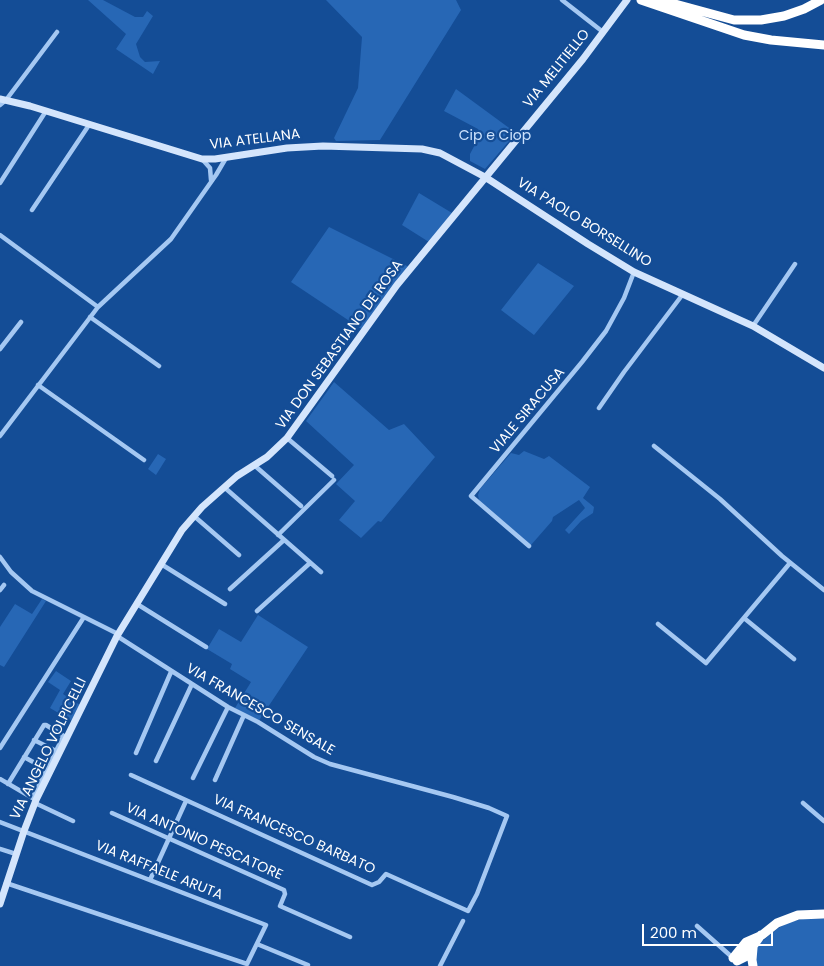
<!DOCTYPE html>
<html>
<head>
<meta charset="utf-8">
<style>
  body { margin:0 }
  #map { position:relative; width:824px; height:966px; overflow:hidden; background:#144d96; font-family:Poppins,sans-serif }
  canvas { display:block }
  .scale { position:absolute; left:642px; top:924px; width:131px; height:22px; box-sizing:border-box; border:2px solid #fff; border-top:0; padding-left:6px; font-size:15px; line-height:18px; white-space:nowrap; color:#fff; -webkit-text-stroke:4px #144d96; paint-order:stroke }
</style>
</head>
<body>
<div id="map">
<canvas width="824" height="966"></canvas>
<div class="scale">200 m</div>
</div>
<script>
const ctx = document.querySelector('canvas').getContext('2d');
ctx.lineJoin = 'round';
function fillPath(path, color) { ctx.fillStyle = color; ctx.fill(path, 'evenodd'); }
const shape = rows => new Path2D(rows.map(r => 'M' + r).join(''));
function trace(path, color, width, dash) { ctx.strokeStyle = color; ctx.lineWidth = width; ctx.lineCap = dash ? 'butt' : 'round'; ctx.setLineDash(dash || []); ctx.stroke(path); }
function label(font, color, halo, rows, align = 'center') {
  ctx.font = font + ' Poppins,sans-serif'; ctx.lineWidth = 4.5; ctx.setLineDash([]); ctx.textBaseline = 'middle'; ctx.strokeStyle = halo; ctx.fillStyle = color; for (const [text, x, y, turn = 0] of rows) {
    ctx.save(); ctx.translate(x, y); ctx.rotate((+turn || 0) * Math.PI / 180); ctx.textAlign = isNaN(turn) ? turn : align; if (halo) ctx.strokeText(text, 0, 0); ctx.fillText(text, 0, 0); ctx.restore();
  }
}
fillPath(shape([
  [88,0,103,0,135,17,143,17,147,11,153,16,136,44,140,57,145,62,160,61,153,74,116,49,126,34],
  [326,0,456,0,461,10,380,140,336,141,334,138,358,88,362,37],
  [456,89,516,133,485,169,470,161,470,154,480,135,478,129,444,111],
  [419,193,452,213,429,242,402,225],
  [329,227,409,267,363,330,291,282],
  [538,263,574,286,534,335,501,310],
  [334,382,389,430,404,424,435,457,381,522,378,521,361,538,339,520,355,501,336,484,354,465,306,421],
  [524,451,544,459,549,456,590,487,583,498,594,507,593,513,581,521,569,534,565,530,585,508,579,500,553,517,552,521,531,545,479,500,478,495,480,489,511,453,519,455],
  [158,454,166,459,156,475,148,469],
  [42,599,46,601,4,667,0,665,0,627,15,604,32,614],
  [258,615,308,647,258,722,235,708,251,682,230,669,232,664,207,649,219,629,241,642],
  [56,671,71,681,63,694,80,705,72,721,50,708,60,690,48,682],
  [803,919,824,919,824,966,756,966,755,950,759,944,777,929,789,922]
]), '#2767b5');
trace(shape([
  [562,0,603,32],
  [0,105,6,100,57,32],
  [202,159,210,168,211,180],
  [0,183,46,111],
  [32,210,89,125],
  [0,235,98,307],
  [90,317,159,366],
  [753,326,795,264],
  [0,349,21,322],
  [38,385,144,460],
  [599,408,624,372,683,294],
  [0,436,98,307,171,239,216,175,226,158],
  [287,438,332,476],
  [654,446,720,499,782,556,824,590],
  [254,465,301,506],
  [224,487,321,572],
  [194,516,239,555],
  [278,535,334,480],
  [529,546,471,496,582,362,606,331,624,298,634,272],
  [0,557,11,572,32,591,118,634],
  [161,564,225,604],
  [230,589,284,540],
  [0,590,4,585],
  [137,604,206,647],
  [257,611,310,563],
  [744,618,794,659],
  [658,624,706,663,790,563],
  [117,636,228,707,258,722,314,757,330,764,453,797,489,808,507,816,477,894,468,911,386,874,379,882,372,885,131,775],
  [34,740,56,751],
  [0,748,84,617],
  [136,753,171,672],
  [24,757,46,769],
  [156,761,192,684],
  [193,778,228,707],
  [0,779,36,800],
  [215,780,244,715],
  [8,784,44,725,46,725,67,738],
  [34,795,63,737],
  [35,803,73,821],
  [803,803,824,821],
  [112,813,284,890,285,894,280,906,350,937],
  [0,822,266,925,247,964,6,883],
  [0,849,16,854],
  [150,880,186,801],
  [697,926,733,958],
  [257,944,308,965],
  [440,966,463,921]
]), '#a5c8f2', 4.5);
trace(shape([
  [0,99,30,106,202,159,215,159,287,148,323,146,422,149,440,153,485,177,588,244,634,272,753,326,824,368],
  [0,904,24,831,36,800,117,636,182,530,202,507,237,476,267,457,287,438,397,285,583,59,627,0]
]), '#d4e5fc', 7);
trace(shape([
  [641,0,744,35,771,40,824,45],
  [660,0,734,20,761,20,784,16,804,9,821,0],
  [753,948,752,960,753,966],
  [733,958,746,942,762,935,777,923,798,915,824,914],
  [737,961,745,957,761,935]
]), '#fff', 9);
label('14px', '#fff', '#144d96', [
  ["VIA MELITIELLO",557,69,-51],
  ["VIA ATELLANA",255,140,-7],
  ["VIA PAOLO BORSELLINO",584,223,32],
  ["VIA DON SEBASTIANO DE ROSA",340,345,-54],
  ["VIALE SIRACUSA",528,411,-50],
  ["VIA FRANCESCO SENSALE",260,710,30],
  ["VIA ANGELO VOLPICELLI",49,749,-64],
  ["VIA FRANCESCO BARBATO",294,835,24],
  ["VIA ANTONIO PESCATORE",204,842,24],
  ["VIA RAFFAELE ARUTA",159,871,22]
]);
label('14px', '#cce2fd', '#144d96', [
  ["Cip e Ciop",495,136]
]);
</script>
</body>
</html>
